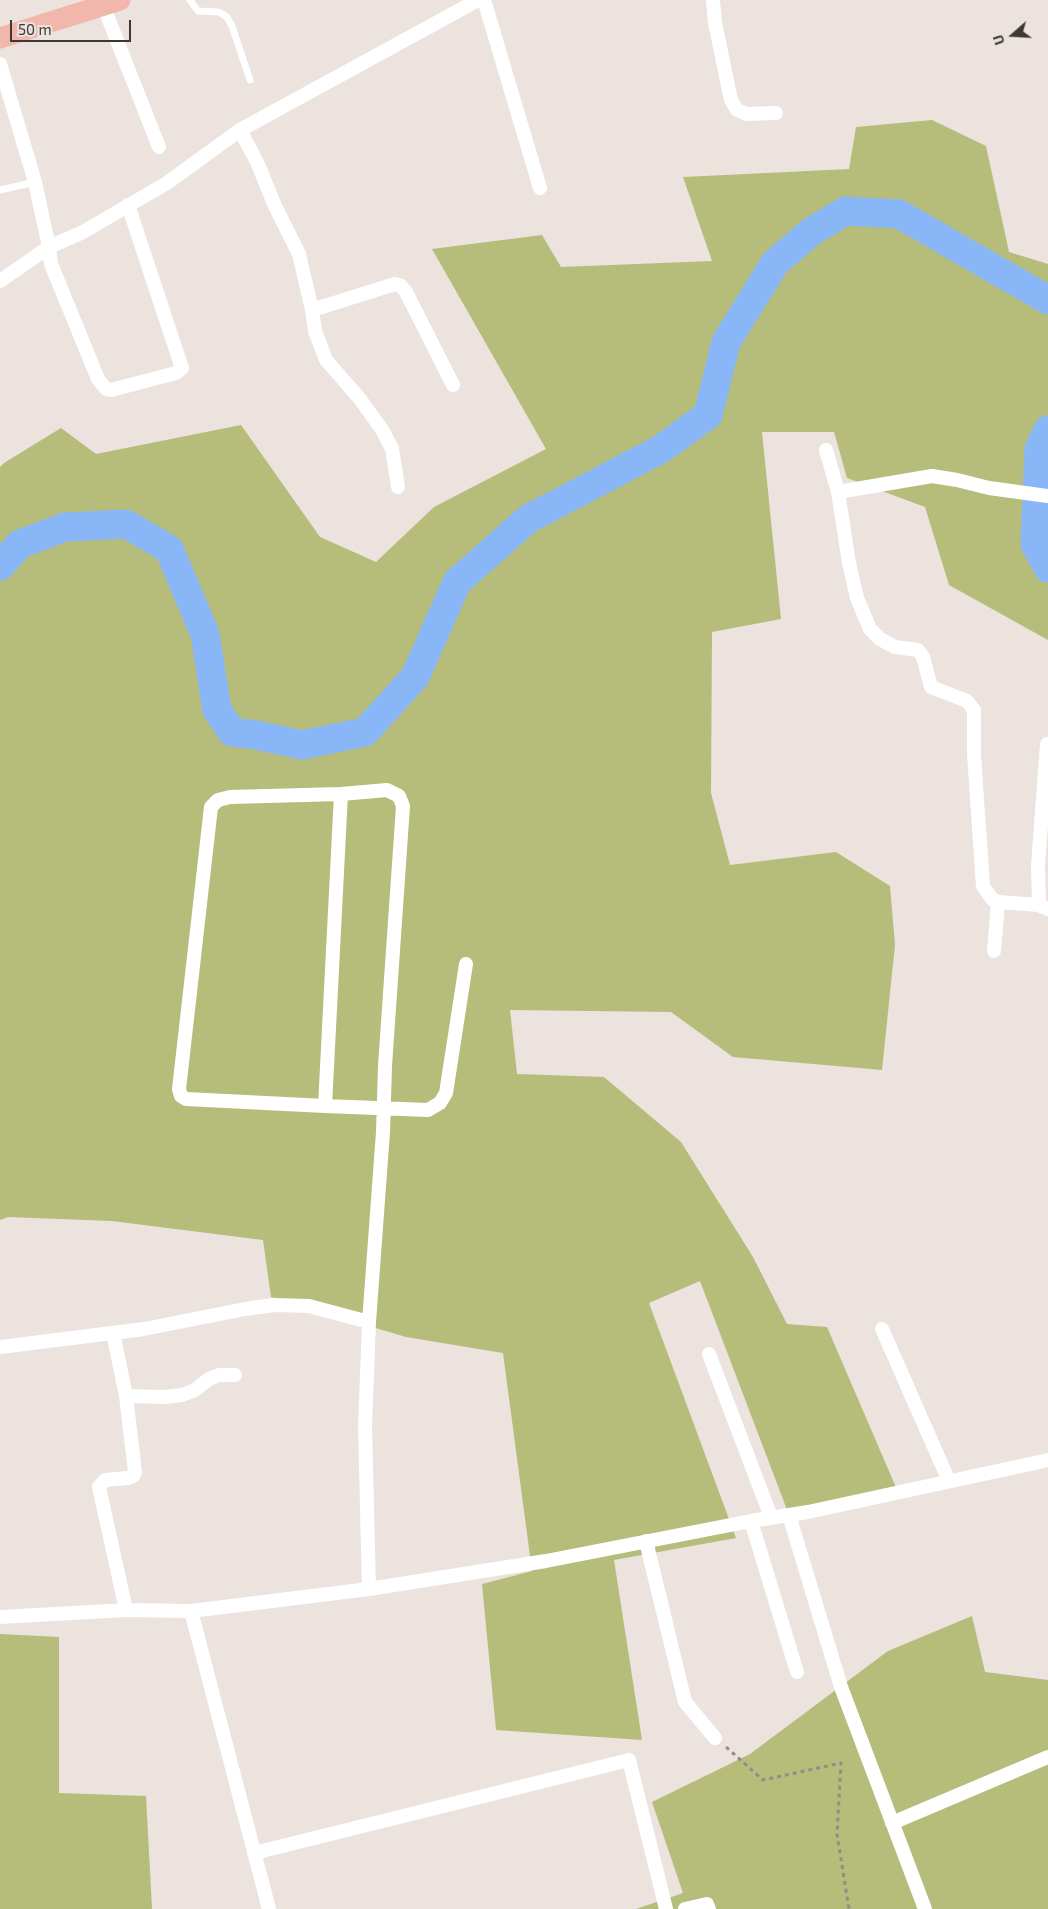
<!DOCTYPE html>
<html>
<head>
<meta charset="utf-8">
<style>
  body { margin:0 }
  #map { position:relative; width:1048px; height:1909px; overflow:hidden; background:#ece2de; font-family:"Exo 2",sans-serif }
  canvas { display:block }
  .north { position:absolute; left:988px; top:10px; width:50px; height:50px; -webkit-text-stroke:4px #ece2de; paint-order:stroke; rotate:251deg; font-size:14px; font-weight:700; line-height:20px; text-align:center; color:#3c3837 }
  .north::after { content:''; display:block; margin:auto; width:18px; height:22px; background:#3c3837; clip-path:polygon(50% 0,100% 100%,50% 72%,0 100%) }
  .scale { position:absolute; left:10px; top:20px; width:121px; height:22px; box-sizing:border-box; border:2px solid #3c3837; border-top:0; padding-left:6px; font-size:15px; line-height:18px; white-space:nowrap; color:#3c3837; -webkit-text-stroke:4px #ece2de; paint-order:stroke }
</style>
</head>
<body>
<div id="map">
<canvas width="1048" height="1909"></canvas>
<div class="north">U</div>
<div class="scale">50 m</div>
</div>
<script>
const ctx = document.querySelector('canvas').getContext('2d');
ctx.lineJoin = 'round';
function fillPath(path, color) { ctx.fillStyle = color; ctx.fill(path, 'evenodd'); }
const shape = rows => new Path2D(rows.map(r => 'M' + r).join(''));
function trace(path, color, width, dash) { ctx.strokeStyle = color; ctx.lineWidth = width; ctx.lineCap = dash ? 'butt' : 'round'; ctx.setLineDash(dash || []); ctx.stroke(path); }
fillPath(shape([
  [932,120,986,146,1009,252,1048,264,1048,640,949,585,925,507,847,478,834,432,762,432,781,619,712,632,711,793,730,865,836,852,890,886,895,945,882,1070,733,1057,671,1012,510,1010,517,1074,604,1077,681,1142,753,1257,787,1324,827,1327,901,1499,789,1515,700,1281,649,1303,736,1538,614,1560,642,1740,496,1730,482,1584,532,1571,503,1353,406,1337,271,1297,263,1240,112,1221,8,1217,0,1220,0,467,4,463,61,428,96,454,241,425,320,537,376,562,434,507,546,449,432,249,542,235,561,267,712,261,683,177,849,169,856,127],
  [972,1616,985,1672,1048,1680,1048,1909,636,1909,683,1893,652,1802,750,1754,888,1651],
  [0,1634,59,1637,59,1793,146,1796,152,1909,0,1909]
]), '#b6bc7a');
trace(shape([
  [1048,430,1039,449,1035,544,1048,568],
  [0,566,20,544,65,527,126,524,169,549,205,634,217,710,232,732,256,735,302,745,365,732,415,677,457,582,528,519,661,449,708,415,726,342,775,263,811,232,845,211,899,214,1048,300]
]), '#89b6f6', 29);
trace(shape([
  [726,1747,763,1780,841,1763,837,1834,849,1909]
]), '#938c89', 3, [4, 4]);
trace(shape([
  [190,0,198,11,219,12,227,17,232,26,250,80],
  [0,190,35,182]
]), '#fff', 7);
trace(shape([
  [484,0,540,188],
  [713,0,715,23,731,100,737,110,747,114,776,113],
  [103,5,159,147],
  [0,64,35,182,49,247,51,264,98,379,106,389,111,390,176,373,182,368,128,205],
  [240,130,257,162,275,206,299,254,312,310,315,331,326,360,360,399,383,431,392,449,398,487],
  [0,281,49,247,83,232,167,183,240,130,478,0],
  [312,310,395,284,401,286,406,292,453,385],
  [826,450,838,492,849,563,857,598,870,629,880,639,895,647,918,650,923,657,931,687,967,701,974,710,974,755,983,886,992,899,998,902],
  [838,492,932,476,957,480,989,488,1048,496],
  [1047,744,1038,866,1039,905,1048,909],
  [341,794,325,1106,428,1110,440,1103,446,1093,466,964],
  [994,951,998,902,1039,905],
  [325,1106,186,1099,181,1096,179,1089,211,807,218,800,230,797,341,794,387,790,399,796,403,806,385,1066,383,1132,369,1322,365,1427,369,1589],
  [882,1329,949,1481],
  [113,1333,126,1396,135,1472,133,1476,128,1478,105,1480,99,1487,126,1610],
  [0,1347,144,1329,245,1309,274,1305,309,1306,369,1322],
  [709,1354,771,1517],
  [126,1396,163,1397,182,1395,195,1390,209,1379,219,1375,235,1375],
  [789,1515,841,1687,925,1909],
  [751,1521,797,1672],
  [646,1541,685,1702,715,1738],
  [191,1611,269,1909],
  [0,1617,126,1610,191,1611,369,1589,546,1561,751,1521,808,1512,1048,1460],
  [892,1823,1048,1757],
  [254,1853,629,1760,666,1909],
  [685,1909,707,1904,709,1909]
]), '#fff', 14);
trace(shape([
  [0,38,120,0]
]), '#f0b7aa', 21);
</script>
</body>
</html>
